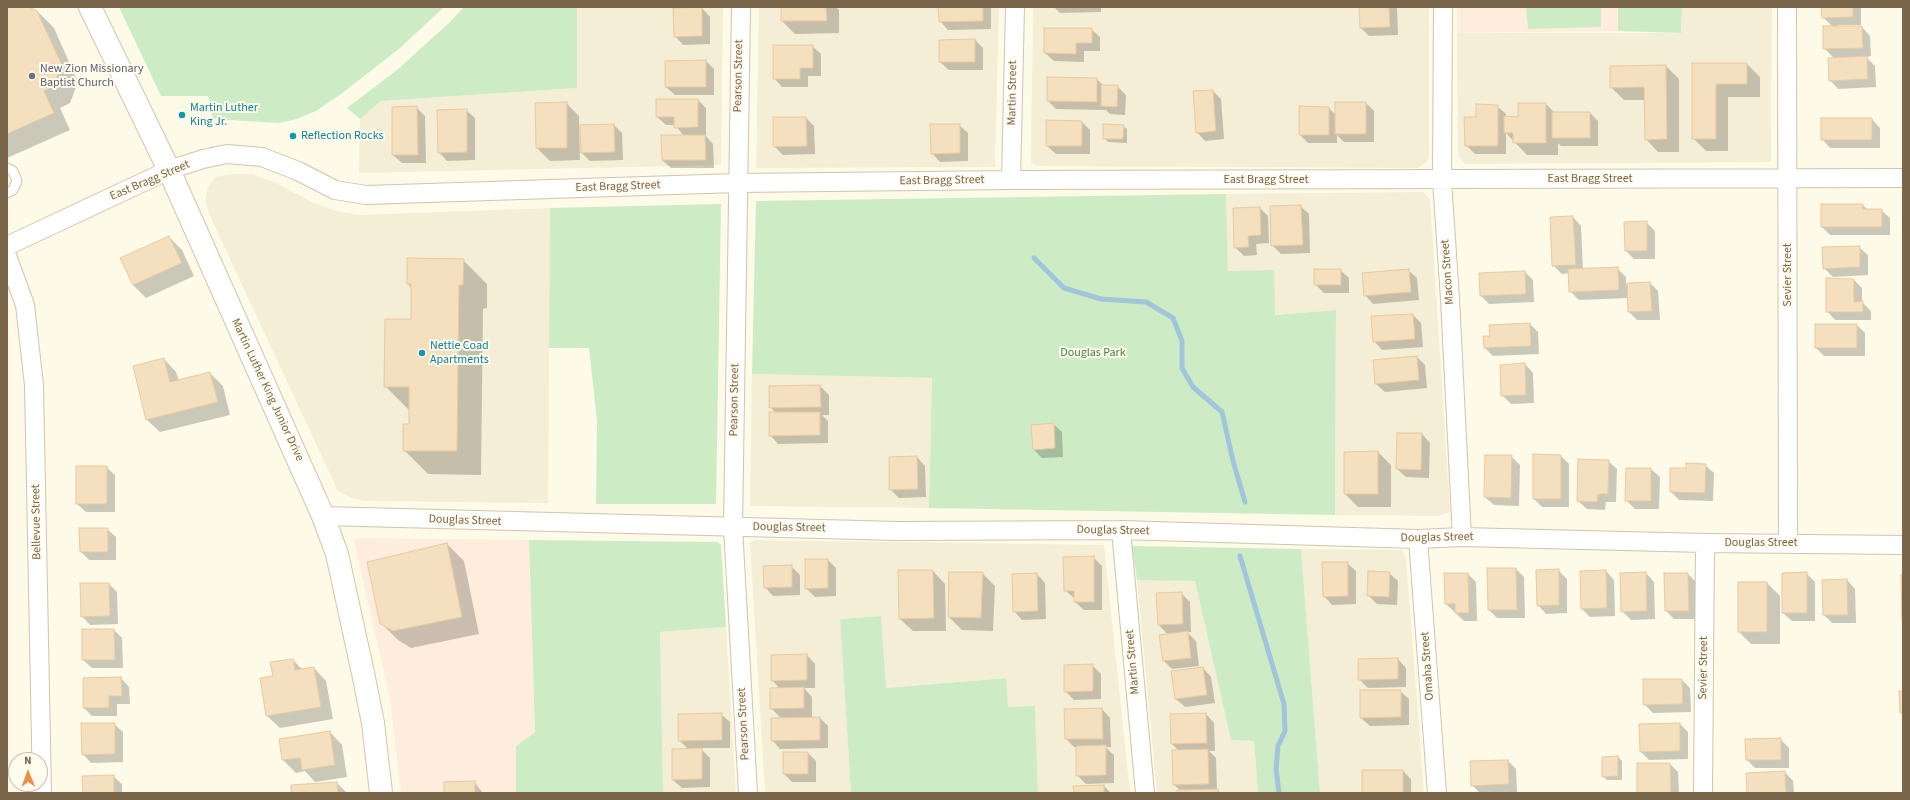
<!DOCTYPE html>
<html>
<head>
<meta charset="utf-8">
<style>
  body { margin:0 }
  #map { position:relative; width:1910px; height:800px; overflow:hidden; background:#fdfae8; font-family:"Source Sans 3",sans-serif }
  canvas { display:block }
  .frame { position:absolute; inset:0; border:8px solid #79654a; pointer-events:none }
  .north { position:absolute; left:8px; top:752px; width:40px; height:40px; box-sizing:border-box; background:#fffcef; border:1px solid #c9c0ad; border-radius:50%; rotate:359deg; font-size:11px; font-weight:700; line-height:16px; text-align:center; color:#79654a }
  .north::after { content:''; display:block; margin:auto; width:14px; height:18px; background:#ec9049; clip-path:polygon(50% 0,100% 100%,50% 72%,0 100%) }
</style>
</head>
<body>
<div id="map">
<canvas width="1910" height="800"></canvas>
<div class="frame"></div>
<div class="north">N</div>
</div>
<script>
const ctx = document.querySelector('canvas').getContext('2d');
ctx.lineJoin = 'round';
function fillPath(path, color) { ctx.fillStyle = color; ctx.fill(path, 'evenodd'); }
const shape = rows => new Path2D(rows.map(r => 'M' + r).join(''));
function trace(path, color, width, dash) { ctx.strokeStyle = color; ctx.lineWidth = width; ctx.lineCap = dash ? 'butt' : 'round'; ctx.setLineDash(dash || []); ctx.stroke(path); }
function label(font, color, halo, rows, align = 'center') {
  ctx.font = font + ' "Source Sans 3",sans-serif'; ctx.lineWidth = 4; ctx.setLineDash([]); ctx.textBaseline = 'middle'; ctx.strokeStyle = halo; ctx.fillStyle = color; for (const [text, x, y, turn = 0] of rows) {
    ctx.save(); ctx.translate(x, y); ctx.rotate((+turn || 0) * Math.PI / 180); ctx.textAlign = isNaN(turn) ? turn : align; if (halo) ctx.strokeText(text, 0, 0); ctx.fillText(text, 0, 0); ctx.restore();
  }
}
fillPath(shape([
  [577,7,723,7,721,165,359,173,360,119,381,101,577,88],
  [759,7,999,7,995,167,756,168],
  [1033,7,1429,7,1429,157,1426,163,1418,168,1036,166,1031,163],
  [1682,7,1772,7,1771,162,1465,164,1458,155,1457,33,1681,33],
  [233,174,252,174,274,182,314,203,336,211,359,215,550,208,548,503,365,501,350,497,338,491,209,214,205,199,208,188,215,177],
  [1423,192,1430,199,1450,512,1438,516,1335,515,1336,310,1274,315,1228,271,1226,194],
  [752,374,932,378,929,508,750,506],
  [754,540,1104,545,1130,793,1038,793,1035,707,1007,707,1005,678,886,688,880,616,840,619,851,793,765,793,750,543],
  [1301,549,1402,550,1406,558,1424,793,1320,793],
  [1137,580,1195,580,1231,740,1254,741,1258,793,1157,793],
  [726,627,736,793,663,793,660,632]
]), '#f5eed6');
fillPath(shape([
  [1457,7,1618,7,1618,31,1457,33],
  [357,538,529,540,535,732,516,746,516,793,401,793,390,698,354,541]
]), '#feeddc');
fillPath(shape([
  [119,7,444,7,399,49,341,94,316,111,297,119,279,123,213,119,208,96,161,96],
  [464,7,577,7,577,88,381,101,360,119,347,108,397,70,449,23],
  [1526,7,1601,7,1601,27,1528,29],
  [1618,7,1682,7,1681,33,1618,31],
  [1226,194,1228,271,1274,270,1275,315,1336,310,1335,515,929,508,932,378,752,374,756,201],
  [721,204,716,504,596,504,597,421,589,348,549,348,550,208],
  [529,540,718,542,721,545,726,627,660,632,663,793,516,793,516,746,535,732],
  [1132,546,1301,549,1320,793,1258,793,1254,741,1231,740,1195,581,1137,580],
  [881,616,886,688,1006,678,1008,707,1035,706,1038,793,851,793,840,619]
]), '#cdecc5');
fillPath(shape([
  [7,7,26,7,37,11,54,28,78,82,70,103,60,108,70,130,7,158],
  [782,7,836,7,839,10,839,33,795,34,782,21],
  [939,7,991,7,991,29,948,30,940,21],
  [1054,7,1101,7,1101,12,1060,13],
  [1360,7,1397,7,1398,35,1369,36,1361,28],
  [1822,7,1861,7,1861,25,1838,25,1838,27,1862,27,1870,36,1871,56,1866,57,1875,66,1876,87,1838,89,1830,80,1834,58,1824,48,1833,27,1823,17],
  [702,8,710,17,710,44,683,45,675,36],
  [1091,29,1100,37,1100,51,1084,51,1084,62,1054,61,1045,53],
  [975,40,983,48,983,70,949,70,940,62],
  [812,46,821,54,821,76,808,76,808,87,782,87,774,78],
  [706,61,714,69,714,95,675,95,666,87,666,62],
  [1693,64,1747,64,1760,77,1760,97,1728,97,1728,151,1706,151,1693,138],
  [1666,66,1679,79,1679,152,1658,152,1646,139,1645,100,1624,100,1611,87],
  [1048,78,1097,79,1104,86,1117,86,1126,95,1125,115,1110,114,1105,109,1105,110,1056,109,1048,101],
  [1213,91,1221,99,1224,139,1205,141,1197,132],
  [657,100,698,100,706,108,706,135,705,135,713,144,714,168,671,168,662,160,662,136,684,136,675,125,666,125,657,117],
  [566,103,579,116,580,160,550,161,537,148],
  [1366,103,1374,111,1374,142,1344,142,1337,135,1337,143,1308,143,1300,135,1329,108,1336,115],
  [1519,104,1546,104,1555,113,1590,113,1598,121,1598,146,1561,146,1558,143,1558,155,1527,155,1506,133,1506,154,1475,154,1466,145,1477,118,1497,106,1506,114,1506,117,1519,118],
  [416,107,425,116,426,163,402,163,393,155],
  [466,110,475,118,475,160,447,161,439,152],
  [774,118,806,118,814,126,815,154,783,155,774,146],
  [1872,119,1880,128,1880,148,1830,148,1822,139],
  [1082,122,1090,130,1090,154,1056,154,1047,146],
  [614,125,622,133,623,160,590,161,582,153,581,126],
  [959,125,968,133,968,161,940,162,932,153],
  [1123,126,1127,129,1127,143,1108,142,1104,138],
  [1822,205,1863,205,1868,210,1881,210,1890,218,1890,235,1830,235,1822,227],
  [1300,206,1309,214,1310,253,1281,254,1272,245],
  [1260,208,1268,216,1269,243,1256,244,1257,255,1244,256,1235,247],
  [1573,217,1581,226,1583,270,1617,268,1626,277,1626,284,1650,283,1658,291,1660,320,1637,320,1629,312,1628,298,1579,300,1570,291,1569,273,1562,274,1553,265],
  [1646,222,1655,231,1655,259,1634,259,1626,251],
  [169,237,182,250,194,276,146,298,133,285,121,259],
  [1859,247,1868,255,1868,275,1833,277,1824,268],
  [463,260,487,284,487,308,483,309,481,475,428,474,404,450,410,426,409,410,385,386,412,320,412,289,408,284],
  [1340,270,1349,278,1349,293,1324,293,1315,284],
  [1408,270,1417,278,1419,300,1373,304,1365,295],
  [1525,272,1533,280,1534,302,1489,304,1481,296],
  [1854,280,1862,288,1862,302,1871,311,1871,320,1835,320,1827,311],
  [1413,315,1421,323,1423,347,1382,350,1374,341],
  [1530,324,1538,332,1539,354,1493,356,1485,348,1491,336],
  [1857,325,1865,333,1865,356,1824,356,1816,348],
  [1417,357,1425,365,1427,388,1385,392,1376,384],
  [164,359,176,372,179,381,210,373,223,386,230,415,160,432,147,420],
  [1525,364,1533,373,1534,403,1511,404,1502,395],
  [820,386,829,395,829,415,822,415,828,421,828,443,778,444,770,435,776,413,770,407,770,387],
  [1053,424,1062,432,1063,457,1042,458,1034,450],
  [1422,434,1430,443,1429,478,1406,477,1397,469],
  [1378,452,1391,465,1391,507,1358,507,1345,494],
  [1534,455,1561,456,1569,464,1569,507,1542,507,1534,499],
  [1511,456,1520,465,1519,506,1494,505,1485,497],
  [917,457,925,466,926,497,899,498,890,489],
  [1608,461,1617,469,1616,502,1606,502,1605,510,1587,509,1578,501],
  [1705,465,1714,473,1713,501,1679,500,1671,492,1687,469],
  [106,467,115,475,115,512,86,512,77,504],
  [1627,469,1651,469,1660,477,1659,509,1635,509,1626,500],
  [107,529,116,537,116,560,89,560,81,552],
  [447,544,464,561,479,634,411,648,398,640,381,623],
  [1093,557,1102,566,1102,610,1084,610,1075,602,1075,599,1065,590],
  [828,560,836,568,836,596,815,597,806,588],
  [1347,563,1356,571,1356,604,1332,605,1324,596],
  [791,566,800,575,800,595,773,596,765,587],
  [1516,569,1524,577,1525,618,1497,618,1489,610],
  [1558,570,1567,579,1567,613,1546,614,1538,605],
  [933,571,945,584,946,631,913,631,900,619],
  [1606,571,1614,580,1615,616,1590,617,1581,608],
  [982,573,995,586,993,631,962,630,949,617],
  [1389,573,1398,581,1397,605,1377,604,1368,595],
  [1646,573,1654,582,1655,619,1631,620,1622,611],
  [1806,573,1815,582,1815,621,1792,621,1783,613],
  [1037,574,1045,583,1046,619,1022,620,1014,611],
  [1468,574,1476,582,1477,621,1464,621,1446,604],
  [1688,574,1696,582,1697,619,1674,619,1666,611],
  [1847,580,1855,589,1856,623,1832,623,1824,615],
  [1739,583,1767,583,1780,596,1780,644,1751,644,1739,632],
  [109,584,117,592,118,624,90,625,82,616],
  [1181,593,1190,602,1191,632,1187,632,1196,641,1199,666,1172,669,1164,661,1161,636,1168,635,1159,625],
  [83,630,114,630,122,638,123,668,92,668,83,660],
  [807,655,815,664,815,688,804,688,812,697,812,718,820,718,828,726,828,748,780,749,772,740,781,718,771,708,780,689,772,680],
  [1398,659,1406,668,1406,687,1368,688,1359,679],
  [293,660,303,670,314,668,326,681,333,719,280,728,267,716,274,677],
  [1092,665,1101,674,1101,699,1074,700,1065,691],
  [1203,668,1211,677,1215,703,1185,707,1176,699],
  [121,678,129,687,130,704,117,704,117,716,92,716,84,708],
  [1644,680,1682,680,1690,688,1691,712,1653,713,1644,704],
  [1400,691,1409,699,1409,725,1370,726,1361,718],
  [1102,709,1110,718,1111,747,1105,747,1114,755,1114,783,1086,784,1077,775,1077,747,1074,747,1066,739],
  [721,714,730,722,730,748,700,748,710,758,710,787,682,788,673,780,689,750,679,740],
  [1206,714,1214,723,1215,751,1209,751,1216,758,1217,790,1221,793,1178,793,1180,790,1174,785,1179,751,1172,744,1171,715],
  [114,724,123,732,123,762,91,763,83,754],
  [1680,724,1688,732,1688,759,1649,760,1641,752],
  [330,732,342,745,347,777,315,782,305,771,296,773,283,760,280,740],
  [1781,740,1789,748,1789,768,1755,768,1747,760],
  [808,753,816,761,816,782,792,782,784,774],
  [1618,757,1622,761,1622,780,1607,780,1603,776],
  [1508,761,1516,769,1517,792,1480,793,1472,785],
  [1670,764,1678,772,1679,793,1638,793],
  [1403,771,1411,779,1411,793,1363,793],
  [1785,772,1793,781,1794,793,1748,793],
  [113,776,122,784,122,793,84,793],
  [474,782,483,793,445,793],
  [337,783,347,793,292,793],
  [1104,786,1111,793,1075,793]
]), '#0003');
trace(shape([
  [1034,258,1064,288,1101,299,1146,302,1173,318,1182,341,1182,368,1193,387,1222,412,1233,461,1245,502],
  [1240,556,1284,704,1285,731,1278,746,1276,769,1279,793]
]), '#a1c5db', 5);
const building = shape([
  [7,7,29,7,37,11,62,65,53,87,44,91,54,113,7,134,7,7],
  [702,7,702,36,674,37,673,8,702,7],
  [781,7,826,7,827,21,781,21,781,7],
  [938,7,983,7,983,21,939,22,938,7],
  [1359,7,1389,7,1390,27,1360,28,1359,7],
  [1821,7,1853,7,1853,17,1822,18,1821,7],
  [1823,26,1862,26,1863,48,1823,49,1823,26],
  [1044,28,1092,28,1092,43,1076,43,1076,54,1044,53,1044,28],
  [975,39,975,62,939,62,939,40,975,39],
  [773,45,813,45,813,68,800,68,800,79,773,79,773,45],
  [1867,56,1868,79,1829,81,1828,58,1867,56],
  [706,60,706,87,665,87,665,61,706,60],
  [1692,63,1747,63,1747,84,1716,84,1716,139,1692,139,1692,63],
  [1666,65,1667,139,1645,140,1644,87,1610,88,1610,66,1666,65],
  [1047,77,1097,78,1097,102,1047,101,1047,77],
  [1101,85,1118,85,1117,107,1101,106,1101,85],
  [1213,90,1216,131,1196,133,1193,91,1213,90],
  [656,99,698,99,698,127,674,128,674,117,656,117,656,99],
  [567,102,567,148,536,148,535,103,567,102],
  [1335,102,1366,102,1366,134,1335,134,1335,102],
  [1518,103,1546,103,1546,143,1513,143,1513,133,1504,133,1504,116,1518,117,1518,103],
  [1476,104,1498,105,1498,146,1465,146,1464,117,1476,117,1476,104],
  [417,106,418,155,392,155,392,107,417,106],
  [1299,106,1329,107,1329,135,1299,135,1299,106],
  [467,109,467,152,438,153,437,110,467,109],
  [1552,112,1590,112,1590,138,1552,138,1552,112],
  [773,117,806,117,807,146,773,147,773,117],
  [1821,118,1872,118,1872,140,1821,140,1821,118],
  [1046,120,1082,121,1082,146,1046,146,1046,120],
  [614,124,615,152,581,153,580,125,614,124],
  [930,124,960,124,960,153,931,154,930,124],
  [1103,124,1124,125,1123,139,1103,139,1103,124],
  [661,135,705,135,706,160,662,160,661,135],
  [1821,204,1863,204,1863,209,1882,209,1882,227,1821,227,1821,204],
  [1301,205,1303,245,1271,246,1270,206,1301,205],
  [1260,207,1261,235,1248,236,1249,247,1234,248,1233,208,1260,207],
  [1573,216,1576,265,1552,266,1550,217,1573,216],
  [1647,221,1647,251,1625,251,1624,222,1647,221],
  [169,236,182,263,133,285,120,258,169,236],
  [1860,246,1860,267,1823,269,1822,247,1860,246],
  [407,258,464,259,463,285,459,285,457,451,403,451,403,424,409,424,409,387,384,387,385,319,411,319,411,284,407,284,407,258],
  [1618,267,1619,290,1569,292,1568,269,1618,267],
  [1314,269,1341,269,1341,285,1314,285,1314,269],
  [1409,269,1411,292,1364,296,1362,273,1409,269],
  [1525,271,1526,294,1480,296,1479,273,1525,271],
  [1826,278,1854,279,1854,302,1863,301,1863,312,1826,312,1826,278],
  [1650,282,1652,311,1628,312,1627,283,1650,282],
  [1413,314,1415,339,1373,342,1371,316,1413,314],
  [1530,323,1531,346,1484,348,1483,336,1490,336,1489,325,1530,323],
  [1815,324,1857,324,1857,348,1815,348,1815,324],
  [1417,356,1419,380,1375,384,1373,360,1417,356],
  [164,358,170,382,210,372,218,402,146,420,133,366,164,358],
  [1525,363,1526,395,1501,396,1500,365,1525,363],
  [820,385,821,407,769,408,769,386,820,385],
  [769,412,820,412,820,435,769,436,769,412],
  [1054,423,1055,448,1033,450,1031,425,1054,423],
  [1397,433,1422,433,1421,470,1396,469,1397,433],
  [1378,451,1378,494,1344,494,1344,452,1378,451],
  [1533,454,1561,455,1561,499,1533,499,1533,454],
  [1485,455,1512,455,1511,498,1484,497,1485,455],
  [917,456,918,489,889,490,889,457,917,456],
  [1578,459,1609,460,1608,494,1598,494,1597,502,1577,501,1578,459],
  [1686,463,1706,464,1705,493,1670,492,1670,468,1686,468,1686,463],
  [76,466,107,466,107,504,76,504,76,466],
  [1626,468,1651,468,1651,501,1625,501,1626,468],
  [79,528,108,528,108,552,80,552,79,528],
  [447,543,462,617,393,631,380,624,367,562,447,543],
  [1094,556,1094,602,1074,602,1074,591,1064,591,1063,557,1094,556],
  [805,559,828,559,828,588,805,589,805,559],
  [1322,562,1348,562,1348,596,1323,597,1322,562],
  [792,565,792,587,764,588,763,566,792,565],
  [1487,568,1516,568,1517,610,1488,610,1487,568],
  [1559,569,1559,605,1537,606,1536,570,1559,569],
  [898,570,933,570,934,618,899,619,898,570],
  [1606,570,1607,608,1581,609,1580,571,1606,570],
  [1368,571,1390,572,1389,597,1367,596,1368,571],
  [949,572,983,572,981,618,948,617,949,572],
  [1646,572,1647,611,1621,612,1620,573,1646,572],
  [1807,572,1807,613,1782,613,1782,573,1807,572],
  [1037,573,1038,611,1013,612,1012,574,1037,573],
  [1444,573,1468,573,1469,613,1455,613,1455,604,1445,604,1444,573],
  [1664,573,1688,573,1689,611,1665,611,1664,573],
  [1901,575,1903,575,1903,619,1902,620,1901,575],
  [1847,579,1848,615,1823,615,1822,580,1847,579],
  [1738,582,1767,582,1767,632,1738,632,1738,582],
  [80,583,109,583,110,616,81,617,80,583],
  [1182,592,1183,624,1158,625,1156,593,1182,592],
  [82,629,114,629,115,660,82,660,82,629],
  [1188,631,1191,658,1163,661,1159,635,1188,631],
  [807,654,807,680,771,681,771,655,807,654],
  [1398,658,1398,679,1358,680,1358,659,1398,658],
  [293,659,295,670,314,667,321,707,266,716,260,678,273,676,270,662,293,659],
  [1093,664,1093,691,1064,692,1064,665,1093,664],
  [1203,667,1207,695,1175,699,1171,671,1203,667],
  [121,677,122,696,109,696,109,708,83,708,83,678,121,677],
  [1643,679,1682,679,1683,704,1643,705,1643,679],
  [804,687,804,708,770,709,770,688,804,687],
  [1360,690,1401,690,1401,717,1360,718,1360,690],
  [1899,691,1903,691,1903,713,1900,713,1899,691],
  [1102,708,1103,739,1065,739,1064,709,1102,708],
  [722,713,722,740,678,741,678,714,722,713],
  [1206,713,1207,743,1171,744,1170,714,1206,713],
  [820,717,820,740,771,741,771,718,820,717],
  [81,723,115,723,115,754,82,755,81,723],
  [1680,723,1680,751,1640,752,1639,724,1680,723],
  [330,731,335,765,302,770,300,758,282,760,279,739,330,731],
  [1781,738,1781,760,1746,760,1745,739,1781,738],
  [1106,745,1106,775,1076,776,1076,746,1106,745],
  [702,748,702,779,672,780,672,749,702,748],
  [1208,749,1209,784,1173,785,1172,750,1208,749],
  [783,752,808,752,808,774,783,774,783,752],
  [1618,756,1618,776,1602,777,1602,757,1618,756],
  [1508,760,1509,784,1471,786,1470,761,1508,760],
  [1637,763,1670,763,1671,793,1637,793,1637,763],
  [1362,770,1403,770,1403,793,1362,793,1362,770],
  [1785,771,1786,793,1747,793,1746,773,1785,771],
  [114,775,114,793,83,793,82,776,114,775],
  [475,781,475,793,444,793,444,782,475,781],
  [337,782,338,793,291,793,291,785,337,782],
  [1104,785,1104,793,1074,793,1073,786,1104,785],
  [1218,789,1218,793,1177,793,1177,790,1218,789]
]);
fillPath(building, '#f4dfbe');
trace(building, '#e8ca9e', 1);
const lane = shape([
  [7,168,13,171,17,181,13,190,7,193]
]);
const street = shape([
  [741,7,733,527,748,793],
  [1443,7,1442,180,1450,299,1462,537],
  [1787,7,1788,543],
  [1011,180,1015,7],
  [7,246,169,170,203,159,227,154,262,157,298,171,335,190,366,195,737,183,1011,180,1903,178],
  [7,256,25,305,34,385,42,793],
  [323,516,898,531,1121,530,1418,539,1462,537,1705,543,1903,545],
  [1121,530,1145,793],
  [1418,539,1437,793],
  [1703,793,1705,543]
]);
const secondary = shape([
  [90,7,169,170,323,516,337,554,363,673,373,723,381,793]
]);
trace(lane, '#d0c4ac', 11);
trace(street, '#d0c4ac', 20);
trace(secondary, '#d3c6aa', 24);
trace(lane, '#fff', 9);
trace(street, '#fff', 18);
trace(secondary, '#fff', 22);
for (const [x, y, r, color] of [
  [32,76,4,"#6b7280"],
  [182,115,4,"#0f9aa8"],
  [293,136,4,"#0f9aa8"],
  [422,353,4,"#0f9aa8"]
]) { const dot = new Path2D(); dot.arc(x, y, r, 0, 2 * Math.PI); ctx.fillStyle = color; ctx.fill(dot); trace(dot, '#fffcef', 1.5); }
label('12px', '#5b616d', '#fffcef', [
  ["New Zion Missionary",40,69],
  ["Baptist Church",40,83]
], 'left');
label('12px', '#79654a', '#fffcef', [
  ["Pearson Street",739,76,-89],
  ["Martin Street",1013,93,-89],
  ["East Bragg Street",1590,179],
  ["East Bragg Street",1266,180],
  ["East Bragg Street",150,181,-23],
  ["East Bragg Street",942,181,-1],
  ["East Bragg Street",618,187,-2],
  ["Macon Street",1448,272,-94],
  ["Sevier Street",1788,275,-90],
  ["Martin Luther King Junior Drive",267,390,65],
  ["Pearson Street",735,400,-89],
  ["Douglas Street",465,521,2],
  ["Bellevue Street",37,522,-91],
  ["Douglas Street",789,528,1],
  ["Douglas Street",1113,531,1],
  ["Douglas Street",1437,538,-1],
  ["Douglas Street",1761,543],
  ["Martin Street",1133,662,-95],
  ["Omaha Street",1428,666,-94],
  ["Sevier Street",1704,668,-89],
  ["Pearson Street",744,724,-93]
]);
label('12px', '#0d838f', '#fffcef', [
  ["Martin Luther",190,108],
  ["King Jr.",190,122],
  ["Reflection Rocks",301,136],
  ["Nettie Coad",430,346],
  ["Apartments",430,360]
], 'left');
label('12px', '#468042', '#fffcef', [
  ["Douglas Park",1093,353]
]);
</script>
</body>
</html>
